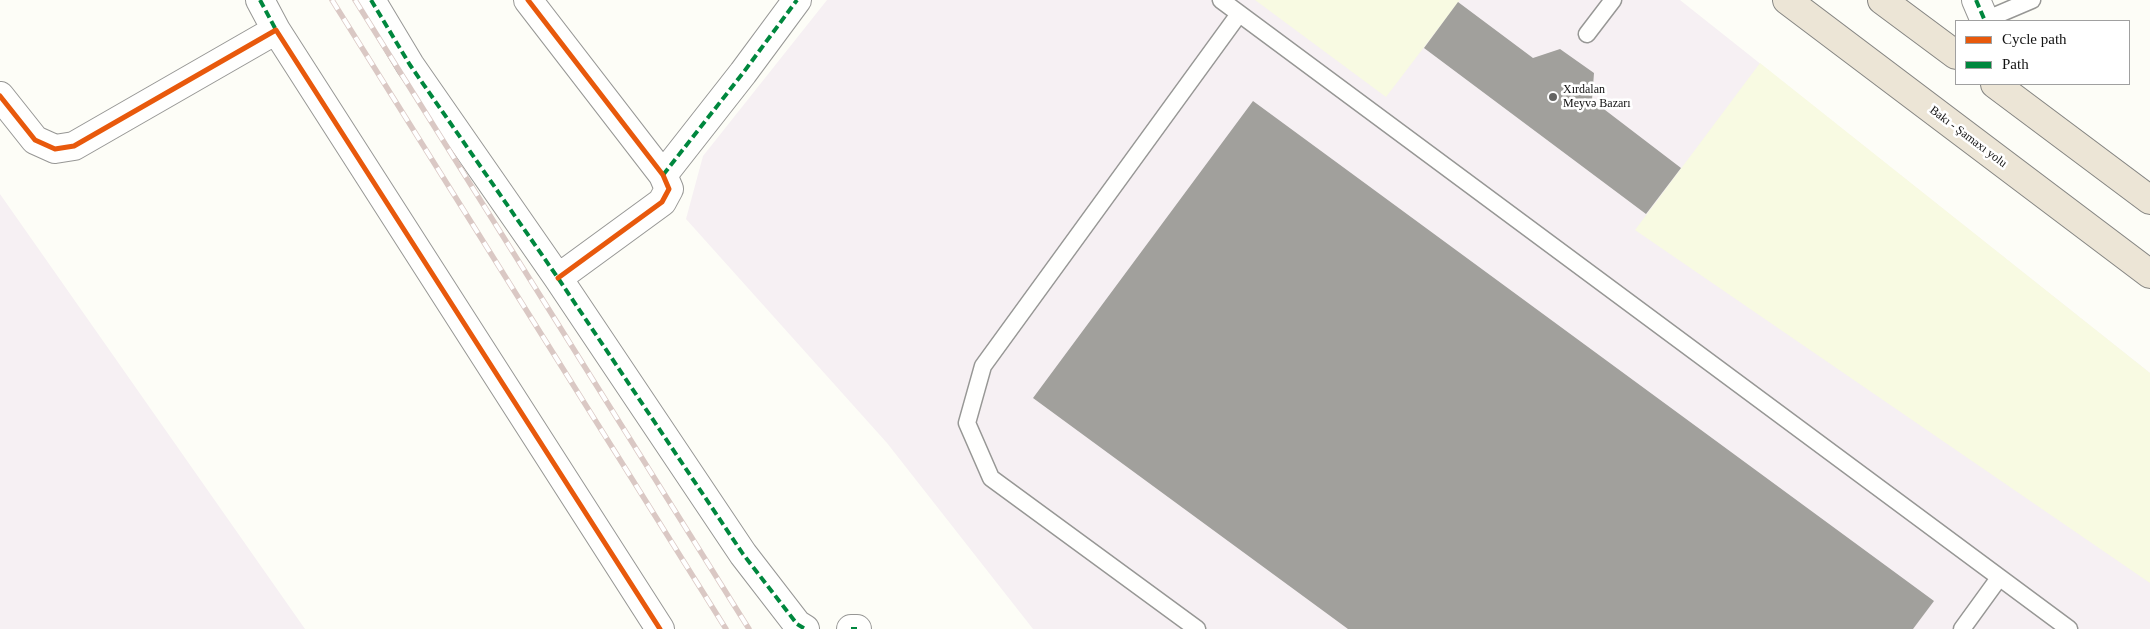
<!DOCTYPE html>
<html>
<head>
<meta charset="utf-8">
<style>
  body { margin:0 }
  #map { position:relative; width:2150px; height:629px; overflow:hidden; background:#fdfdf7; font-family:"Times New Roman",serif }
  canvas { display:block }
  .legend { position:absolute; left:1955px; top:20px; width:175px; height:65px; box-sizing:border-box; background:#fff; border:1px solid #a0a0a0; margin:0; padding:6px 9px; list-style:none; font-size:15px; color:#111 }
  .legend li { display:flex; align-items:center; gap:10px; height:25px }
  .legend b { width:25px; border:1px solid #a0a0a0 }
</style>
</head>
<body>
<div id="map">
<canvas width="2150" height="629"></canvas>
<ul class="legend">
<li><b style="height:6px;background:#e8590c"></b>Cycle path</li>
<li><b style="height:6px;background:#00873e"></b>Path</li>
</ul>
</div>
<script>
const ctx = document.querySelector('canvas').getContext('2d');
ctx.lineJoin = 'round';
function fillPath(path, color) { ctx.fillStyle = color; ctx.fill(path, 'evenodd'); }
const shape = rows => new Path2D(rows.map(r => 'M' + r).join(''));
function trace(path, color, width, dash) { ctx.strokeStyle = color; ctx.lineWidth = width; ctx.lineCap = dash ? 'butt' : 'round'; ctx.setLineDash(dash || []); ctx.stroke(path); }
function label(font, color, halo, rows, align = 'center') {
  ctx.font = font + ' "Times New Roman",serif'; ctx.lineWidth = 5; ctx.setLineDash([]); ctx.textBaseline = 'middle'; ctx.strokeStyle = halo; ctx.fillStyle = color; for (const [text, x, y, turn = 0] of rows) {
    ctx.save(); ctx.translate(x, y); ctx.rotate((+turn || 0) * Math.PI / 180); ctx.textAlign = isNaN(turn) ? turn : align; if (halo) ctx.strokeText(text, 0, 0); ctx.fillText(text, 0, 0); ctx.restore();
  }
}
fillPath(shape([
  [827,0,1680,0,2150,373,2150,629,1033,629,887,443,686,219,703,156],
  [0,194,305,629,0,629]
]), '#f6f0f3');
fillPath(shape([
  [1255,0,1460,0,1386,97],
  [1760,63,2150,373,2150,583,1635,230]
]), '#f8fae2');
fillPath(shape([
  [1458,2,1533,58,1560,49,1594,73,1592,100,1681,168,1646,214,1424,48],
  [1253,101,1934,601,1913,629,1348,629,1033,398]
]), '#a1a09c');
const lane = shape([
  [1221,0,2069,629],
  [1985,20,2032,0],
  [1587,34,1613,0],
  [1197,629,991,478,967,423,983,366,1239,14],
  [1962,629,1999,578]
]);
const street = shape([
  [260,0,276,30],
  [371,0,410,65,558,278,743,554,797,624,805,629],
  [528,0,663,175,669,189,662,202,558,278],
  [1976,0,1985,21],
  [0,96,35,140,55,149,74,146,276,30,660,629],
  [663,175,743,73,797,0],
  [851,629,857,629]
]);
const highway = shape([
  [1787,0,2150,274],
  [1882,0,1956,55],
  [1995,84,2150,200]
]);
trace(lane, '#979795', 19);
trace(street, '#979795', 30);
trace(highway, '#858582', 30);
trace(lane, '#fffffe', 16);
trace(street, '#fffffe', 28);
trace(highway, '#ece5d6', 28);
const rail = shape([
  [332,0,726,629],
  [355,0,749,629]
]);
trace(rail, '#dac8c4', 5.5);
trace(rail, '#fff', 4, [11]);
trace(shape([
  [260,0,276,30],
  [371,0,410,65,558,278,743,554,797,624,805,629],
  [1976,0,1985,21],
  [663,175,743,73,797,0],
  [851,629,857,629]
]), '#00873e', 4, [8, 4]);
trace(shape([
  [528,0,663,175,669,189,662,202,558,278],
  [0,96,35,140,55,149,74,146,276,30,660,629]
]), '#e8590c', 5);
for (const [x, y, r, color] of [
  [1553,97,5,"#646462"]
]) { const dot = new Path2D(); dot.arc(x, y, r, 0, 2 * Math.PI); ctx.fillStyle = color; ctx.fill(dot); trace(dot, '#fff', 2); }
label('12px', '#111', '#fff', [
  ["Xırdalan",1563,90],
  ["Meyvə Bazarı",1563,104]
], 'left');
label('12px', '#111', '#fff', [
  ["Bakı - Şamaxı yolu",1968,137,37]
]);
</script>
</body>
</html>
